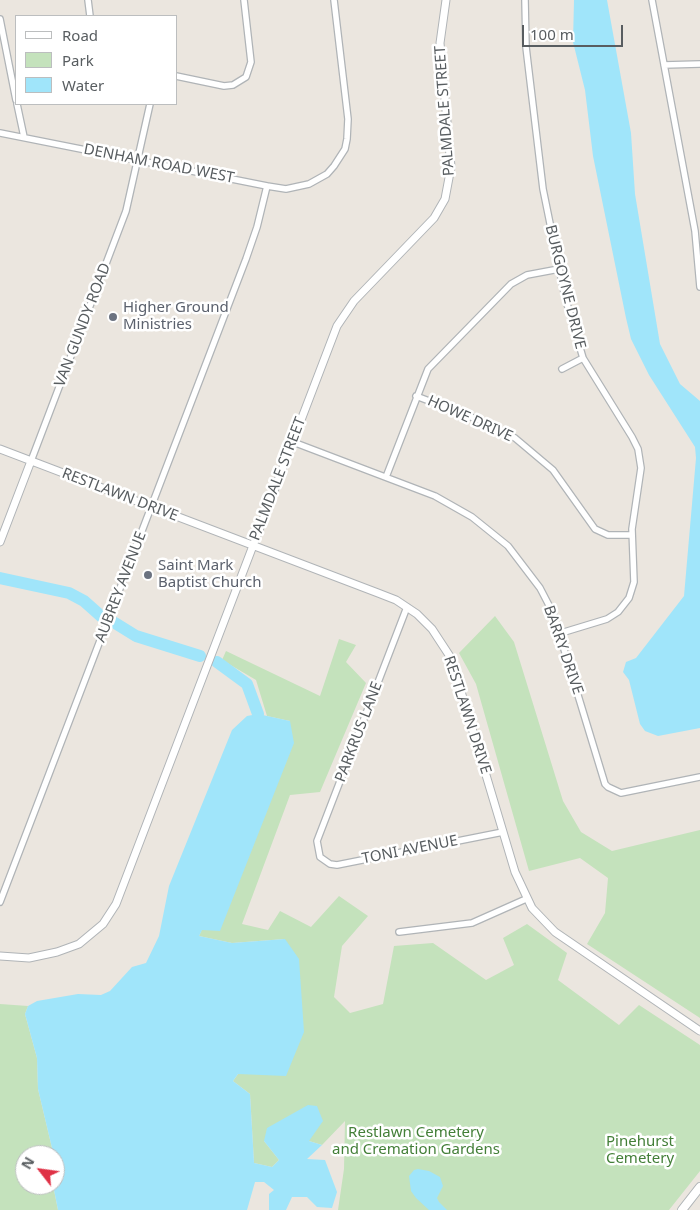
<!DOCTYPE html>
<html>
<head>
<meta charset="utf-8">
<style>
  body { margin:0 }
  #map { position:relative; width:700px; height:1210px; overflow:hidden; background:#ebe6df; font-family:"Noto Sans",sans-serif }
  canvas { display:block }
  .legend { position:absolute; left:15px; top:15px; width:162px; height:90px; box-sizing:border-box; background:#fff; border:1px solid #bcbebf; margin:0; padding:6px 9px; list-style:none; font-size:15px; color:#585d60 }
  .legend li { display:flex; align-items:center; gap:10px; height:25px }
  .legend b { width:25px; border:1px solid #bcbebf }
  .north { position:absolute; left:15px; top:1145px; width:50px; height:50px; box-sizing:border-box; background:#fff; border:1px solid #bcbebf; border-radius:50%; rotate:300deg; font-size:14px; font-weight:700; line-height:20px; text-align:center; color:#585d60 }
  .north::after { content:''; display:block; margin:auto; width:18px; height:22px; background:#df3146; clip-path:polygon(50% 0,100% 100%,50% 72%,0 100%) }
  .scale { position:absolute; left:522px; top:25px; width:101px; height:22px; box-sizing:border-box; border:2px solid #585d60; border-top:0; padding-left:6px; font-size:15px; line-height:18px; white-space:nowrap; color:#585d60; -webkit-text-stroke:4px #fff; paint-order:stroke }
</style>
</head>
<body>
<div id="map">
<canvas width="700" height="1210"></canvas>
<ul class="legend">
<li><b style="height:6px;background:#fff"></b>Road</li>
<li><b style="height:14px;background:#c4e2bc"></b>Park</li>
<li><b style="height:14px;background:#a0e5fa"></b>Water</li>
</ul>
<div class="north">N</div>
<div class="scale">100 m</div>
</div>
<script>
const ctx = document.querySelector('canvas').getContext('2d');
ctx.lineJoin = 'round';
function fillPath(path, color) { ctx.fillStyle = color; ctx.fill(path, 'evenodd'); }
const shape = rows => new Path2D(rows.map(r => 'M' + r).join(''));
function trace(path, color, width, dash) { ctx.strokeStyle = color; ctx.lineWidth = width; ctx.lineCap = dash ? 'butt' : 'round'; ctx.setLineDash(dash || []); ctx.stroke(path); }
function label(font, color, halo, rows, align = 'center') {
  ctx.font = font + ' "Noto Sans",sans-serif'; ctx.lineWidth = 5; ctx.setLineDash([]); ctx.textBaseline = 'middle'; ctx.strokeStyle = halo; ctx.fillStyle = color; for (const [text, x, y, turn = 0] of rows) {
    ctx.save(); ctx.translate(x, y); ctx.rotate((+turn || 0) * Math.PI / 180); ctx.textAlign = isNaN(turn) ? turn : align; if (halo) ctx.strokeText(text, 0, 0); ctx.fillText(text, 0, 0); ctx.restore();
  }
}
fillPath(shape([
  [495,616,514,642,563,801,581,832,612,851,700,830,700,1018,587,944,605,913,608,878,580,858,529,871,476,684,459,653],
  [339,639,356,645,346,662,366,683,320,792,290,795,242,924,268,930,280,911,311,927,339,896,368,916,342,946,334,997,350,1013,383,1004,394,946,433,943,486,980,514,965,503,938,527,924,567,953,558,980,619,1025,639,1005,700,1045,700,1171,669,1210,338,1210,344,1169,345,1121,322,1145,309,1141,264,1141,279,1160,272,1167,254,1163,250,1094,233,1081,238,1074,285,939,232,943,199,936,290,721,267,716,256,680,222,660,226,651,320,696],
  [0,1004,28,1006,25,1014,37,1058,38,1089,52,1148,51,1155,25,1155,25,1185,53,1185,58,1210,0,1210]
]), '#c4e2bc');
fillPath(shape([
  [574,0,607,0,631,133,635,194,660,344,680,384,700,401,700,728,658,736,645,731,640,724,629,680,623,672,626,662,636,658,684,596,696,458,695,447,649,375,631,339,626,318,593,156,585,90,573,42],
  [258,714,290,721,294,743,220,931,202,930,199,936,232,943,285,939,299,959,304,1032,286,1076,238,1074,233,1081,250,1094,254,1163,272,1167,279,1160,264,1141,267,1128,308,1105,317,1106,323,1121,309,1141,322,1145,307,1159,325,1160,337,1192,332,1208,317,1207,307,1197,292,1197,286,1210,269,1210,269,1194,274,1190,264,1182,255,1182,247,1210,58,1210,53,1185,55,1155,51,1155,52,1148,38,1089,37,1058,25,1014,28,1006,37,1001,78,994,101,995,110,991,132,967,146,963,159,936,169,886,232,730,247,716],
  [418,1169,429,1171,440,1177,443,1186,437,1198,439,1202,447,1210,429,1210,416,1198,411,1191,409,1176,414,1170]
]), '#a0e5fa');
trace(shape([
  [0,578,69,593,84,601,102,617],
  [115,623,136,636,200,656],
  [217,662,247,684,258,714]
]), '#a0e5fa', 12);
const minor = shape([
  [88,0,90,16],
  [525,0,526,47,543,189,565,297,583,358,632,437,638,449,641,468,632,529,634,582,629,598,618,612,607,619,561,633],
  [652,0,695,231,700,287],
  [0,19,16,100],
  [664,65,700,64],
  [176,76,224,86,233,85,246,77,251,62,244,0],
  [17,104,24,137],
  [0,133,267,186,286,189,309,184,327,174,334,166,345,149,347,139,348,119,334,0],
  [562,369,583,358],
  [416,396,484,422,515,438,553,470,595,529,608,535,632,535],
  [293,442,435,496,472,517,508,546,540,588,553,613,605,784,608,787,621,793,700,777],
  [31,461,126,211,150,104],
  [386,477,428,369,511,284,527,275,559,269],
  [407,607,317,841,320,857,330,864,337,865,503,832],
  [0,902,246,259,257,227,267,186],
  [399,932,472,923,526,899]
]);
const tertiary = shape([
  [0,449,378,593,396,600,417,614,432,629,451,658,515,872,532,908,555,932,700,1031],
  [0,542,31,461],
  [0,956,29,958,57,952,79,944,103,924,116,904,337,326,354,301,434,218,445,199,451,167,440,43,446,0]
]);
const secondary = shape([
  [682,1210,700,1187]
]);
trace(minor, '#b0b4b7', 8);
trace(tertiary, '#b0b4b7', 9);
trace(secondary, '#afb4b7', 10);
trace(minor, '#fff', 5.5);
trace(tertiary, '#fff', 7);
trace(secondary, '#fff', 8);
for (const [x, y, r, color] of [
  [113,317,5,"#6b7280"],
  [148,575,5,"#6b7280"]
]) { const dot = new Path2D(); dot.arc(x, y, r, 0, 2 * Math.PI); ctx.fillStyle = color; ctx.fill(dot); trace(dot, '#fff', 2); }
label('15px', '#585d60', '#fff', [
  ["PALMDALE STREET",445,111,-94],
  ["DENHAM ROAD WEST",159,164,11],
  ["BURGOYNE DRIVE",565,287,76],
  ["VAN GUNDY ROAD",83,325,-69],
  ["HOWE DRIVE",470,419,24],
  ["PALMDALE STREET",278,479,-69],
  ["RESTLAWN DRIVE",120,495,21],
  ["AUBREY AVENUE",121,587,-69],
  ["BARRY DRIVE",563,650,71],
  ["RESTLAWN DRIVE",467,715,72],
  ["PARKRUS LANE",359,732,-69],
  ["TONI AVENUE",410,850,-11]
]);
label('15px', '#5b616d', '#fff', [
  ["Higher Ground",123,308],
  ["Ministries",123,325],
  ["Saint Mark",158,566],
  ["Baptist Church",158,583]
], 'left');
label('15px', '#437f38', '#fff', [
  ["Restlawn Cemetery",416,1133],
  ["and Cremation Gardens",416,1150],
  ["Pinehurst",640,1142],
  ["Cemetery",640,1159]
]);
</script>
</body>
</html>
